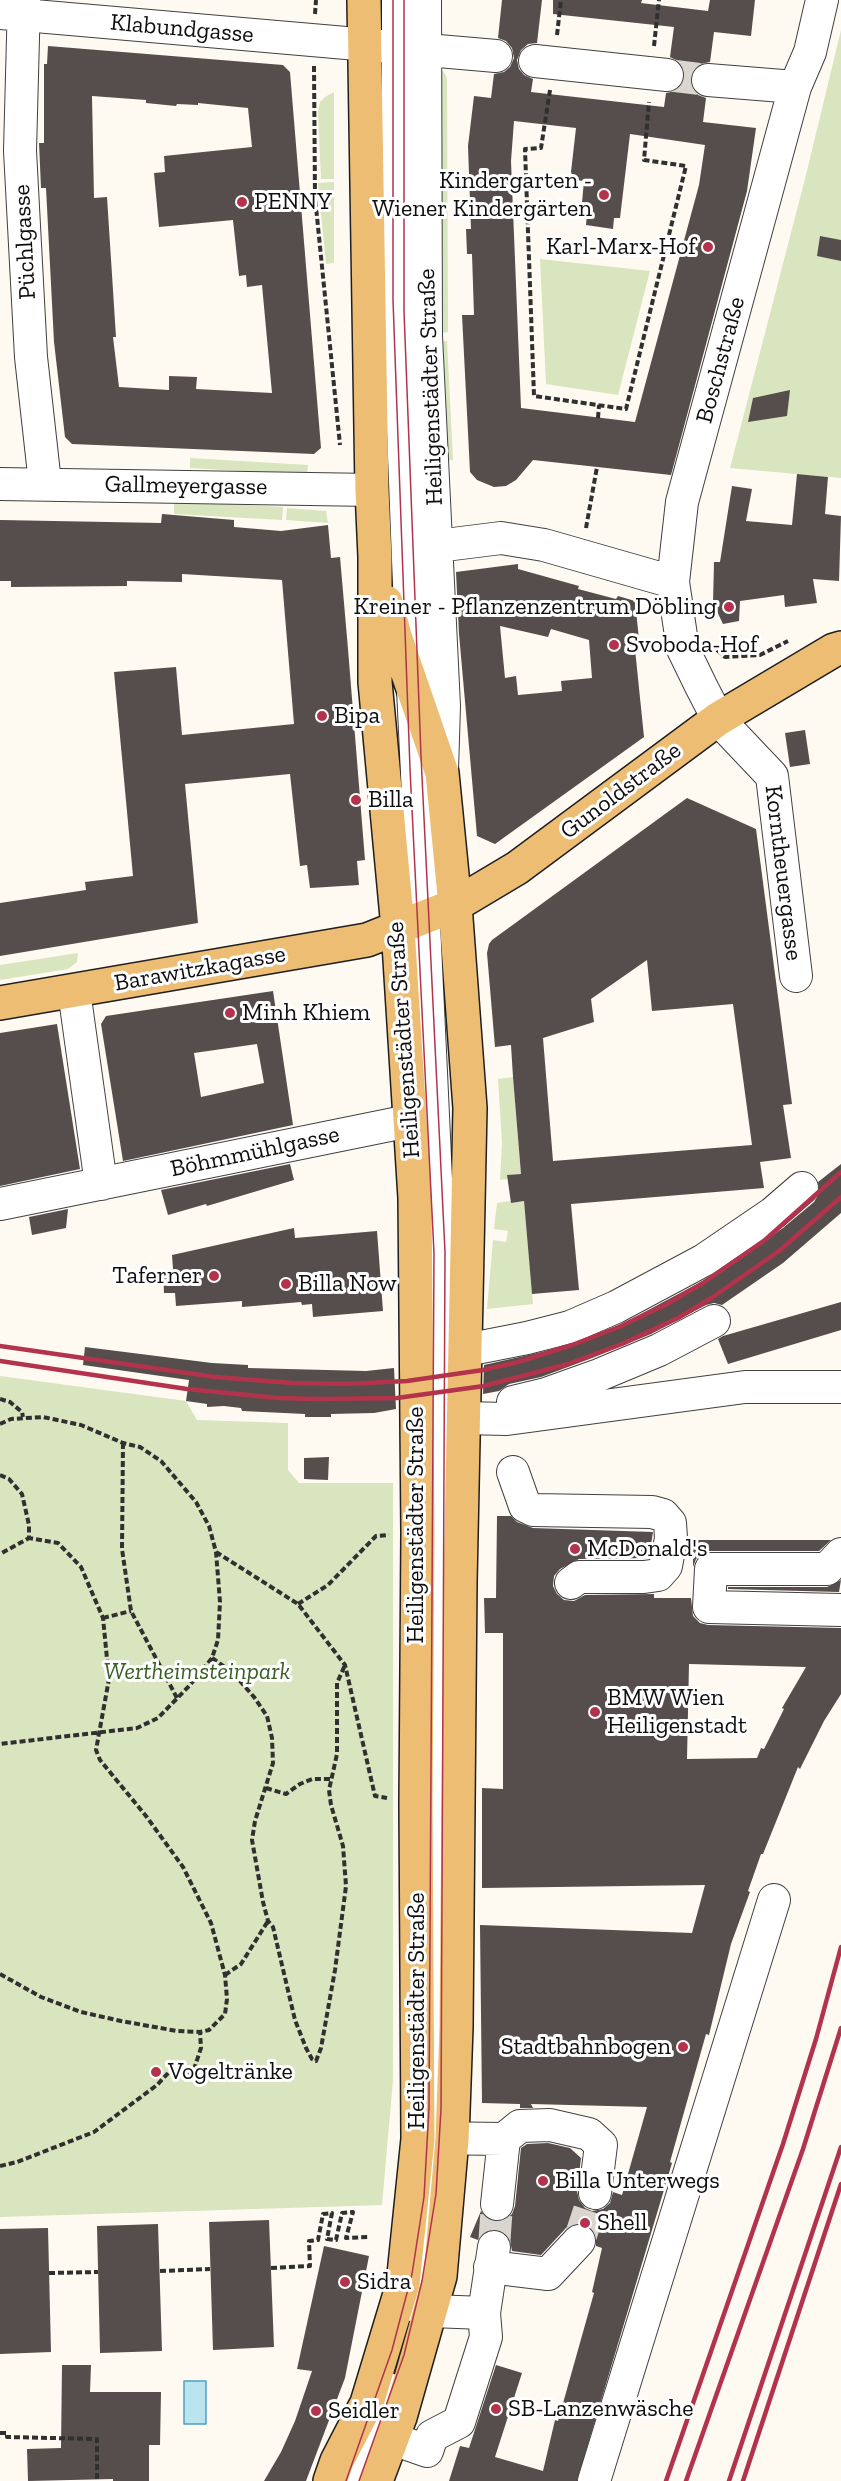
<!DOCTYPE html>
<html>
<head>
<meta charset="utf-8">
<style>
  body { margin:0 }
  canvas { display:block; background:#fef9f1 }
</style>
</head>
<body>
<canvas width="841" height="2481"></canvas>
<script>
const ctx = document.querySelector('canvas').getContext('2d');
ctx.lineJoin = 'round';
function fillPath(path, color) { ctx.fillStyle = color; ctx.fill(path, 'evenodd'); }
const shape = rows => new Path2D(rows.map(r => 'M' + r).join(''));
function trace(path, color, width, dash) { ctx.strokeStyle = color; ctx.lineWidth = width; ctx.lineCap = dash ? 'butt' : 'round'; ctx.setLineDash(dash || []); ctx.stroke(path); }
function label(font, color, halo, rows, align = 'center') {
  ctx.font = font + ' "Zilla Slab",serif'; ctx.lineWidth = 6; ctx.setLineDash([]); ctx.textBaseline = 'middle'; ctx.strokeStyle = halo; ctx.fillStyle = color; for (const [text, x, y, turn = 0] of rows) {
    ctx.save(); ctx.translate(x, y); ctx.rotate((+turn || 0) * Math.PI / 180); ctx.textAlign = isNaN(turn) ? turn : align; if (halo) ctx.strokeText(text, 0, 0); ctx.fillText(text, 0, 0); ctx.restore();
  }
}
fillPath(shape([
  [841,30,841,478,730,468,806,175],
  [436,71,443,71,447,78,448,332,437,334],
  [334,92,334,179,321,179,318,112,320,102,325,97],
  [334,182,334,263,326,264,318,183],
  [540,259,650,271,618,395,546,384],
  [447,341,453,460,442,461,437,342],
  [190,458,308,465,307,475,190,468],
  [174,501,283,507,282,520,174,514],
  [287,508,326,511,328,523,286,520],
  [78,953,77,962,68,969,0,980,0,965],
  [513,1077,521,1174,508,1175,508,1179,500,1180,502,1143,498,1079],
  [510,1201,511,1203,524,1201,533,1304,487,1309,493,1240,506,1242,508,1231,494,1229,497,1203],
  [0,1376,186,1401,197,1420,288,1423,288,1470,299,1483,393,1483,393,2080,382,2205,0,2217]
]), '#d8e5be');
const water = shape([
  [184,2381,206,2381,206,2424,184,2424,184,2381]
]);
fillPath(water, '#bae4f0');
trace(water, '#48a1c1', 1.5);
fillPath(shape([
  [502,0,542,0,537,43,528,44,521,50,517,60,519,69,524,75,533,79,531,92,664,107,666,93,675,91,681,86,685,77,683,67,678,61,670,57,674,27,553,14,553,0,642,0,641,3,708,11,710,0,755,0,751,36,714,32,710,62,700,64,694,69,690,78,692,88,698,95,706,98,703,122,756,128,747,191,671,475,533,460,516,480,506,486,494,487,477,480,470,472,462,315,474,315,472,254,467,254,466,229,471,229,468,146,474,96,491,98,494,74,504,72,510,67,514,58,512,48,506,41,498,38],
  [514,121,576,128,571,172,574,180,584,181,581,213,587,214,586,225,613,229,614,218,620,218,630,134,705,145,699,185,635,422,521,408,511,161],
  [48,46,283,65,290,72,321,448,314,454,72,444,65,437,54,342,46,188,41,188,39,143,44,143,44,64,47,64],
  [92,96,146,100,146,103,176,106,177,104,198,105,198,103,248,108,252,147,164,156,165,172,154,173,159,227,233,220,239,276,246,275,247,287,262,285,272,393,196,389,197,377,169,376,169,390,119,387,113,337,116,337,107,197,94,198],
  [820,236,841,240,841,261,817,256],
  [790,390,787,416,748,422,753,398],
  [797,474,828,477,825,514,841,516,839,581,813,579,817,603,785,607,784,595,740,601,739,621,723,624,713,603,714,562,720,562,732,486,752,489,746,521,792,525],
  [162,514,234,520,234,527,281,531,328,525,331,558,340,557,348,649,365,860,357,861,359,885,310,888,307,865,300,866,290,774,185,784,198,923,0,956,0,903,86,890,85,882,133,876,114,672,176,667,182,735,294,724,282,580,182,574,182,582,127,581,127,586,11,587,11,581,0,581,0,520,161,523],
  [518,564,518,569,579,586,578,589,616,599,618,596,635,601,640,649,635,649,644,737,495,844,477,836,459,634,456,572],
  [500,626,548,637,551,629,589,640,592,678,561,681,562,691,518,695,516,676,505,678],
  [805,730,810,764,790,767,785,733],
  [687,798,756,829,792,1104,783,1105,791,1158,760,1162,764,1188,571,1204,579,1290,532,1294,524,1201,511,1203,507,1175,521,1174,513,1077,511,1045,495,1047,487,953,489,944,492,940],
  [647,960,652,1011,733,1004,752,1145,553,1161,543,1038,594,1022,591,999],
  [273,991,293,1125,123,1161,101,1024,106,1016],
  [257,1044,264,1083,201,1097,194,1053],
  [57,1024,80,1169,0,1186,0,1033],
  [290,1164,294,1180,207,1206,206,1204,168,1215,161,1190],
  [841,1164,841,1213,783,1263,722,1305,714,1303,706,1305,651,1334,592,1358,541,1377,509,1384,499,1391,483,1394,484,1365,577,1344,624,1323,714,1275,783,1228,814,1202,819,1193,818,1182],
  [68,1209,66,1228,32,1235,29,1217],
  [294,1228,295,1238,377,1231,383,1311,313,1317,312,1304,302,1305,301,1302,242,1307,242,1301,176,1306,175,1293,164,1293,163,1270,173,1269,172,1255],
  [841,1302,841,1330,728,1364,718,1339,723,1336],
  [85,1347,212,1363,248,1365,248,1368,366,1371,394,1368,396,1409,374,1413,331,1414,331,1417,305,1417,305,1414,242,1411,241,1408,224,1406,207,1407,207,1404,186,1401,189,1380,83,1365],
  [329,1457,328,1480,304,1479,304,1458],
  [497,1516,511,1516,517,1522,533,1528,653,1532,649,1558,579,1559,560,1569,554,1576,553,1586,557,1594,564,1600,574,1601,585,1595,654,1594,654,1598,691,1598,693,1616,700,1623,708,1625,841,1628,841,1694,824,1721,800,1769,798,1767,763,1854,761,1854,748,1891,750,1892,731,1944,709,2035,706,2034,670,2162,672,2163,577,2481,449,2481,460,2446,469,2448,496,2365,522,2373,495,2457,543,2471,555,2420,558,2421,594,2293,592,2292,602,2248,596,2246,596,2236,592,2228,583,2223,573,2224,566,2228,541,2255,512,2251,510,2240,505,2233,497,2229,487,2231,478,2240,470,2237,481,2211,487,2219,496,2222,505,2220,512,2214,515,2206,521,2148,527,2144,548,2143,570,2148,581,2158,577,2191,579,2200,585,2208,592,2211,603,2209,610,2203,613,2192,622,2195,647,2107,531,2104,533,2108,520,2108,520,2104,482,2103,480,1925,692,1933,705,1885,482,1888,482,1788,503,1789,503,1633,485,1633,484,1598,496,1598],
  [689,1664,806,1667,782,1708,784,1709,764,1749,761,1748,757,1758,687,1759],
  [693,1540,831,1540,819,1551,710,1551,702,1554,696,1559,693,1567],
  [841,1580,839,1592,728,1589,728,1587,827,1587],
  [269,2220,274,2347,213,2350,209,2222],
  [158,2224,162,2351,100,2353,97,2226],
  [48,2228,51,2352,0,2354,0,2229],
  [324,2246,369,2256,345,2378,306,2481,264,2481,281,2452,295,2421,312,2371,297,2369],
  [62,2365,91,2365,90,2392,161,2392,160,2445,149,2445,149,2481,113,2481,113,2479,28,2481,27,2449,61,2448]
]), '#564e4c');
trace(shape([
  [667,75,708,80],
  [579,2241,595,2193],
  [494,2247,497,2204]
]), '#dad6cf', 32, [32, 16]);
const minor = shape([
  [24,0,20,151,31,357,45,483],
  [398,0,398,300,413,689,440,1264,434,2138,430,2206,417,2277],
  [425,0,426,336,444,706,442,770],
  [0,13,496,56],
  [535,61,667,75],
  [708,80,795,87],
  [0,484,372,490],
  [437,546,501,538,544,545,673,582],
  [796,976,772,776,718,719,701,686,683,649,673,582,682,502,795,87,810,52,822,0],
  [74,991,101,1184],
  [0,1204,409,1121],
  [466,1350,527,1338,570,1327,616,1307,704,1260,773,1213,802,1188],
  [513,1402,546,1394,599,1375,659,1350,714,1321],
  [438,1420,463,1418,507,1419,745,1387,841,1387],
  [513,1472,525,1506,533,1510,652,1512,663,1515,670,1523,671,1538,666,1566,658,1575,644,1577,579,1577,571,1583],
  [841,1554,827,1569,711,1569,709,1607,841,1610],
  [425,2138,504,2139,497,2204],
  [504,2139,520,2126,550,2125,589,2134,601,2145,595,2193],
  [490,2267,548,2274,579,2241],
  [407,2303,431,2311,484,2313,494,2247],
  [367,2430,427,2451,432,2436,459,2422,486,2337,484,2313],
  [352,2481,386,2388],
  [594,2481,774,1900]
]);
const major = shape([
  [0,1003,367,940,455,905,517,868,718,719,834,650,841,648],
  [330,2481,337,2461,367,2403,403,2284,418,2139,416,1803,418,1533,415,1198,398,928,375,682,375,557,372,490,364,0],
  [376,2481,400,2417,440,2276,452,2139,456,2027,460,1582,470,1108,455,905,442,773,395,636,386,602]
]);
trace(minor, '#414141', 34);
trace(major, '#1f1f1f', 36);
trace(shape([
  [315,14,316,0],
  [557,35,561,0],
  [654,46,659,0],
  [314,66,315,197,340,445],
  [550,90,541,148,525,149,534,396,626,409,686,166,644,160,649,102],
  [598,418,599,405],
  [586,528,597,467],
  [717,650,725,657,760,655,788,641],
  [0,1399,10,1402,22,1412,23,1417],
  [0,1424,11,1419,43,1417,81,1425,123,1443,140,1447,161,1461,196,1502,209,1526,216,1552,220,1602,218,1640,212,1658,190,1685,158,1718,137,1728,0,1744],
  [123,1443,122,1549,131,1611,177,1698],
  [0,1475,9,1479,22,1494,29,1525,29,1538,0,1554],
  [216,1552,298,1604,345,1665,375,1796,387,1798],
  [298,1604,328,1585,376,1536,389,1535],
  [103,1618,131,1611],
  [212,1658,233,1673,254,1697,267,1716,272,1738,273,1763,255,1821,252,1840,263,1902,268,1921,273,1927,295,2020,306,2048,312,2059,316,2061,321,2048,335,1970,346,1886,343,1846,331,1805,329,1790,337,1754,337,1683,345,1665],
  [266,1788,286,1794,300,1784,312,1779,331,1779],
  [0,1974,41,1997,81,2012,121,2021,177,2031,200,2032,209,2030,225,2014,227,1999,225,1975,211,1923,183,1867,146,1816,100,1760,96,1750,109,1679,103,1618,81,1567,58,1543,29,1538],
  [225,1975,241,1964,268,1921],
  [0,2166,17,2162,94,2132,157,2085,171,2070,187,2075,193,2072,201,2048,200,2032],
  [271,2268,310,2266,309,2241,318,2240,323,2214,332,2213,327,2239,336,2240,342,2213,353,2212,346,2238,369,2237],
  [160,2271,210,2269],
  [49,2273,98,2272],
  [0,2433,7,2433,7,2437,97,2439,97,2481]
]), '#303030', 4, [6, 3]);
trace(minor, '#fff', 32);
trace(major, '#ecbd73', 33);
trace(shape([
  [346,2481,392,2350,412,2274,424,2197,429,2108,434,1253,410,769,393,300,393,0],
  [359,2481,404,2355,422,2281,436,2194,441,2109,445,1252,421,756,404,311,404,0]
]), '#b2334b', 1.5);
trace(shape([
  [0,1346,215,1377,292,1383,346,1384,407,1381,483,1370,518,1362,572,1345,619,1327,667,1304,703,1283,765,1240,841,1172],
  [0,1361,187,1389,278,1398,317,1399,397,1398,484,1386,568,1364,622,1344,678,1318,713,1297,779,1251,841,1197],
  [666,2481,783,2144,816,2039,841,1947],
  [686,2481,803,2149,841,2028],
  [729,2481,841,2147],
  [743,2481,841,2184]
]), '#b2334b', 4.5);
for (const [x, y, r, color] of [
  [604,195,6,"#b2334b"],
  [242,202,6,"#b2334b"],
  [708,247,6,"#b2334b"],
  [729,607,6,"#b2334b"],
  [614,645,6,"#b2334b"],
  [322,716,6,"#b2334b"],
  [356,800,6,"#b2334b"],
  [230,1013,6,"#b2334b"],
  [214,1276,6,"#b2334b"],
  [286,1284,6,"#b2334b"],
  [575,1549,6,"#b2334b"],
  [595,1712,6,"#b2334b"],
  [683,2047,6,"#b2334b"],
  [156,2072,6,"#b2334b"],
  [543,2181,6,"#b2334b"],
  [585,2223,6,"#b2334b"],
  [345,2282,6,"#b2334b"],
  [496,2409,6,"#b2334b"],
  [316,2411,6,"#b2334b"]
]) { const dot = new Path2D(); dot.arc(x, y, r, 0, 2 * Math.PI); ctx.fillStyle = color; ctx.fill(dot); trace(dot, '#fff', 2); }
label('24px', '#0e0e0e', '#fff', [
  ["Klabundgasse",182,29,5],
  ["Püchlgasse",25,242,-93],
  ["Boschstraße",721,360,-75],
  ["Heiligenstädter Straße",431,387,-92],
  ["Gallmeyergasse",186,486,1],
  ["Gunoldstraße",621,791,-37],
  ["Korntheuergasse",783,873,83],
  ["Barawitzkagasse",200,969,-10],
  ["Heiligenstädter Straße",404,1040,-94],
  ["Böhmmühlgasse",255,1152,-12],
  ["Heiligenstädter Straße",416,1525,-90],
  ["Heiligenstädter Straße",417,2011,-90]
]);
label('24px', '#0e0e0e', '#fff', [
  ["Kindergarten -",592,181,"right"],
  ["Wiener Kindergärten",592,209,"right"],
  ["PENNY",254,202],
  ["Karl-Marx-Hof",696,247,"right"],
  ["Kreiner - Pflanzenzentrum Döbling",717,607,"right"],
  ["Svoboda-Hof",626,645],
  ["Bipa",334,716],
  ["Billa",368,800],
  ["Minh Khiem",242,1013],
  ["Taferner",202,1276,"right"],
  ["Billa Now",298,1284],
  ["McDonald's",587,1549],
  ["BMW Wien",607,1698],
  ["Heiligenstadt",607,1726],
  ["Stadtbahnbogen",671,2047,"right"],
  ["Vogeltränke",168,2072],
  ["Billa Unterwegs",555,2181],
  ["Shell",597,2223],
  ["Sidra",357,2282],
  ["SB-Lanzenwäsche",508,2409],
  ["Seidler",328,2411]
], 'left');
label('italic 24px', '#396024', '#fff', [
  ["Wertheimsteinpark",197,1672]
]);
</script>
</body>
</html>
